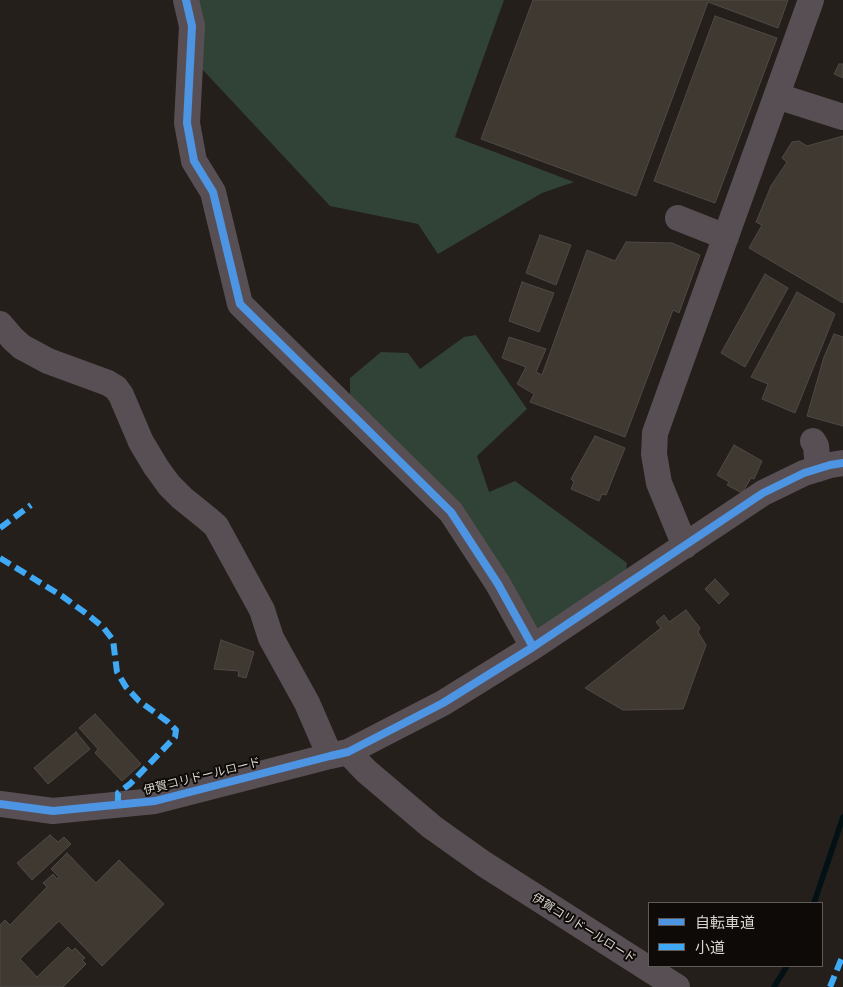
<!DOCTYPE html>
<html>
<head>
<meta charset="utf-8">
<style>
  body { margin:0 }
  #map { position:relative; width:843px; height:987px; overflow:hidden; background:#241f1a; font-family:Ubuntu,"Noto Sans JP",sans-serif }
  canvas { display:block }
  .legend { position:absolute; left:648px; top:902px; width:175px; height:65px; box-sizing:border-box; background:#0d0a07; border:1px solid #5f5c57; margin:0; padding:6px 9px; list-style:none; font-size:15px; color:#dbd6d0 }
  .legend li { display:flex; align-items:center; gap:10px; height:25px }
  .legend b { width:25px; border:1px solid #5f5c57 }
</style>
</head>
<body>
<div id="map">
<canvas width="843" height="987"></canvas>
<ul class="legend">
<li><b style="height:6px;background:#4d94e3"></b>自転車道</li>
<li><b style="height:6px;background:#3fa9f5"></b>小道</li>
</ul>
</div>
<script>
const ctx = document.querySelector('canvas').getContext('2d');
ctx.lineJoin = 'round';
function fillPath(path, color) { ctx.fillStyle = color; ctx.fill(path, 'evenodd'); }
const shape = rows => new Path2D(rows.map(r => 'M' + r).join(''));
function trace(path, color, width, dash) { ctx.strokeStyle = color; ctx.lineWidth = width; ctx.lineCap = dash ? 'butt' : 'round'; ctx.setLineDash(dash || []); ctx.stroke(path); }
function label(font, color, halo, rows, align = 'center') {
  ctx.font = font + ' Ubuntu,"Noto Sans JP",sans-serif'; ctx.lineWidth = 4; ctx.setLineDash([]); ctx.textBaseline = 'middle'; ctx.strokeStyle = halo; ctx.fillStyle = color; for (const [text, x, y, turn = 0] of rows) {
    ctx.save(); ctx.translate(x, y); ctx.rotate((+turn || 0) * Math.PI / 180); ctx.textAlign = isNaN(turn) ? turn : align; if (halo) ctx.strokeText(text, 0, 0); ctx.fillText(text, 0, 0); ctx.restore();
  }
}
fillPath(shape([
  [192,0,504,0,455,137,574,182,542,193,438,254,418,224,330,206,202,69],
  [476,335,527,409,477,456,489,492,515,481,627,563,625,577,541,634,350,406,350,378,381,352,408,353,420,369,464,337]
]), '#314236');
trace(shape([
  [814,903,843,817],
  [774,987,787,966]
]), '#031115', 5.5);
const building = shape([
  [533,0,788,0,778,28,708,2,636,196,481,139,533,0],
  [715,16,777,38,715,203,654,181,715,16],
  [839,64,843,64,843,78,834,74,839,64],
  [843,136,843,303,749,248,762,225,756,222,771,186,787,162,782,158,792,142,799,141,807,146,843,136],
  [540,235,571,245,556,285,526,273,540,235],
  [626,242,672,243,700,255,679,313,673,310,625,437,530,402,534,394,517,384,526,367,502,358,509,337,546,349,536,372,542,375,587,250,615,261,626,242],
  [765,274,788,288,745,367,721,353,765,274],
  [522,282,554,293,539,332,509,321,522,282],
  [797,292,835,314,795,413,762,399,768,384,751,377,797,292],
  [834,334,843,337,843,426,807,416,824,357,834,334],
  [595,436,625,448,606,495,602,494,599,501,571,489,574,482,571,479,595,436],
  [734,445,762,461,754,479,751,478,742,493,727,485,729,482,717,475,734,445],
  [715,579,729,594,719,604,705,589,715,579],
  [686,610,700,628,698,632,706,645,683,709,623,710,585,688,661,628,656,622,664,615,669,622,686,610],
  [221,640,254,652,246,678,238,676,239,671,214,669,221,640],
  [95,714,141,764,122,781,95,753,98,749,79,728,95,714],
  [76,732,90,749,48,784,34,768,76,732],
  [50,835,58,842,64,837,71,844,32,880,17,863,50,835],
  [67,853,96,883,119,860,164,904,102,966,59,921,20,959,37,977,68,947,72,951,75,948,85,958,82,960,86,964,63,987,0,987,0,925,5,920,10,925,47,887,43,883,53,874,57,879,59,877,51,869,67,853]
]);
fillPath(building, '#403932');
trace(building, '#4e4a46', 1);
trace(shape([
  [186,0,192,26,187,123,194,161,213,192,240,304,451,512,498,584,533,647],
  [777,96,843,117],
  [678,218,726,237],
  [0,324,13,339,22,347,48,361,108,383,116,388,121,395,141,442,156,467,169,485,182,498,208,519,216,526,262,610,271,638,307,703,330,756],
  [813,441,816,446,818,469],
  [685,546,659,483,654,454,655,433,811,0],
  [348,752,366,771,432,827,484,864,677,987],
  [0,804,53,811,155,801,330,756,348,752,443,703,533,647,763,493,804,473,830,465,843,463]
]), '#584f55', 26);
trace(shape([
  [0,528,31,505],
  [0,558,62,596,87,614,103,627,113,640,117,672,126,687,139,701,168,722,176,730,175,737,130,784,118,793,118,804],
  [830,987,843,955]
]), '#3fa9f5', 6, [12, 6]);
trace(shape([
  [186,0,192,26,187,123,194,161,213,192,240,304,451,512,498,584,533,647],
  [0,804,53,811,155,801,330,756,348,752,443,703,533,647,763,493,804,473,830,465,843,463]
]), '#4d94e3', 8);
label('12px', '#dbd6d0', '#0d0a07', [
  ["伊賀コリドールロード",202,776,-14],
  ["伊賀コリドールロード",584,928,32]
]);
</script>
</body>
</html>
